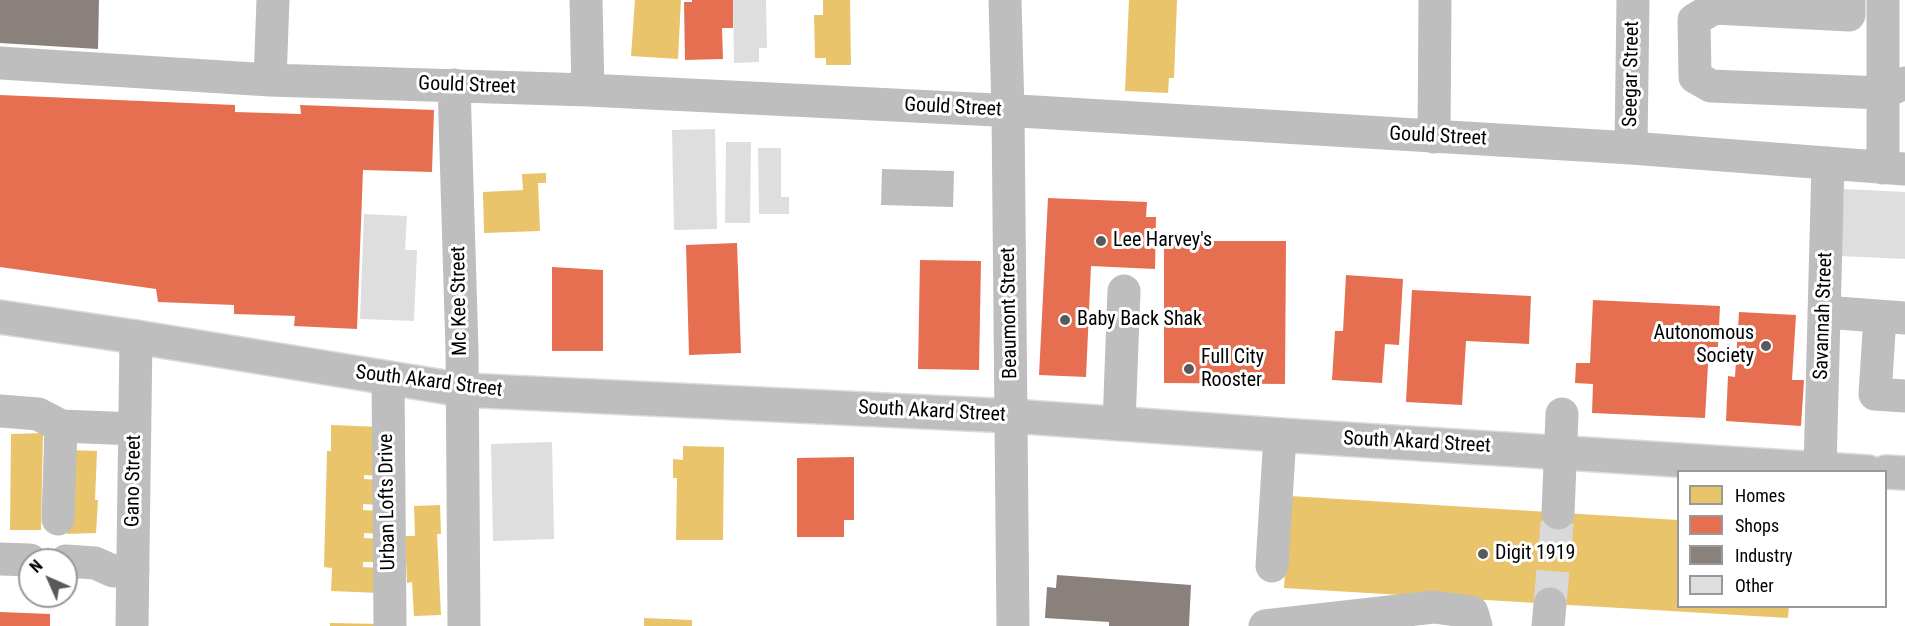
<!DOCTYPE html>
<html>
<head>
<meta charset="utf-8">
<style>
  body { margin:0 }
  #map { position:relative; width:1905px; height:626px; overflow:hidden; background:#fff; font-family:"Roboto Condensed",sans-serif }
  canvas { display:block }
  .legend { position:absolute; left:1677px; top:470px; width:210px; height:138px; box-sizing:border-box; background:#fff; border:2px solid #999; margin:0; padding:8px 10px; list-style:none; font-size:18px; color:#000 }
  .legend li { display:flex; align-items:center; gap:12px; height:30px }
  .legend b { width:30px; border:2px solid #999 }
  .north { position:absolute; left:18px; top:548px; width:60px; height:60px; box-sizing:border-box; background:#fff; border:2px solid #999; border-radius:50%; rotate:315deg; font-size:16px; font-weight:700; line-height:24px; text-align:center; color:#000 }
  .north::after { content:''; display:block; margin:auto; width:21px; height:27px; background:#595959; clip-path:polygon(50% 0,100% 100%,50% 72%,0 100%) }
</style>
</head>
<body>
<div id="map">
<canvas width="1905" height="626"></canvas>
<ul class="legend">
<li><b style="height:16px;background:#e9c46a"></b>Homes</li>
<li><b style="height:16px;background:#e76f51"></b>Shops</li>
<li><b style="height:16px;background:#8a817c"></b>Industry</li>
<li><b style="height:16px;background:#dedede"></b>Other</li>
</ul>
<div class="north">N</div>
</div>
<script>
const ctx = document.querySelector('canvas').getContext('2d');
ctx.lineJoin = 'round';
function fillPath(path, color) { ctx.fillStyle = color; ctx.fill(path, 'evenodd'); }
const shape = rows => new Path2D(rows.map(r => 'M' + r).join(''));
function trace(path, color, width, dash) { ctx.strokeStyle = color; ctx.lineWidth = width; ctx.lineCap = dash ? 'butt' : 'round'; ctx.setLineDash(dash || []); ctx.stroke(path); }
function label(font, color, halo, rows, align = 'center') {
  ctx.font = font + ' "Roboto Condensed",sans-serif'; ctx.lineWidth = 6; ctx.setLineDash([]); ctx.textBaseline = 'middle'; ctx.strokeStyle = halo; ctx.fillStyle = color; for (const [text, x, y, turn = 0] of rows) {
    ctx.save(); ctx.translate(x, y); ctx.rotate((+turn || 0) * Math.PI / 180); ctx.textAlign = isNaN(turn) ? turn : align; if (halo) ctx.strokeText(text, 0, 0); ctx.fillText(text, 0, 0); ctx.restore();
  }
}
fillPath(shape([
  [882,169,954,171,953,207,881,205]
]), '#bdbdbd');
fillPath(shape([
  [635,0,681,0,678,59,631,56],
  [823,0,850,0,851,65,826,65,826,58,815,58,814,15,823,15],
  [1129,0,1177,0,1174,78,1169,78,1168,93,1125,91],
  [546,173,546,183,538,183,540,231,484,233,483,192,523,190,522,174],
  [331,425,382,427,380,476,364,475,364,479,382,480,381,505,363,504,363,510,381,511,380,534,364,533,364,538,381,539,380,562,363,562,363,567,381,568,380,593,331,591,332,568,324,567,327,451,331,451],
  [43,433,41,530,10,530,11,434],
  [683,446,724,447,723,540,676,540,677,478,673,478,673,459,683,460],
  [67,450,97,451,95,500,98,500,96,533,67,534],
  [1290,496,1678,520,1678,606,1789,606,1788,618,1284,588],
  [440,505,441,534,437,534,441,615,414,616,412,582,407,583,405,536,415,536,414,506],
  [644,618,692,620,692,626,644,626],
  [330,623,381,624,381,626,330,626]
]), '#e9c46a');
fillPath(shape([
  [692,0,733,0,733,28,722,28,723,59,685,60,684,2,692,2],
  [0,95,235,105,235,112,301,114,300,105,434,110,432,172,363,170,357,329,294,326,295,316,234,314,234,305,158,302,156,289,0,267],
  [1048,198,1147,202,1146,217,1156,217,1155,269,1091,266,1086,377,1039,375],
  [1164,241,1286,241,1285,384,1164,383],
  [737,243,741,353,689,355,686,245],
  [920,260,981,261,979,370,918,369],
  [552,267,603,270,603,351,552,351],
  [1346,275,1403,279,1399,345,1385,344,1382,383,1332,380,1335,331,1343,331],
  [1412,290,1531,296,1529,344,1466,341,1462,405,1406,402],
  [1593,300,1720,306,1718,347,1709,347,1705,418,1592,413,1593,384,1575,383,1576,363,1590,363],
  [1739,312,1796,315,1792,380,1804,380,1801,426,1726,421,1728,376,1735,377],
  [854,457,854,520,844,520,844,537,797,537,797,458],
  [0,612,50,614,50,626,0,626]
]), '#e76f51');
fillPath(shape([
  [0,0,99,0,98,49,0,43],
  [1057,575,1191,585,1189,626,1109,626,1109,622,1045,618,1047,587,1056,588]
]), '#8a817c');
fillPath(shape([
  [733,0,766,0,767,48,759,48,759,62,734,63],
  [715,129,717,229,674,230,672,130],
  [726,142,751,142,750,223,725,223],
  [758,148,781,148,781,197,789,197,789,214,759,214],
  [1844,189,1905,192,1905,259,1840,256],
  [364,214,407,216,405,250,417,250,414,321,360,319],
  [552,442,554,539,493,541,491,444]
]), '#dedede');
trace(shape([
  [1550,604,1558,513]
]), '#d9d9d9', 33, [33, 16]);
const major = shape([
  [0,317,136,337,463,390,1011,416,1280,435,1868,472],
  [1886,472,1905,473]
]);
trace(major, '#dbdbdb', 36);
trace(shape([
  [586,0,588,90],
  [1005,0,1008,111,1013,626],
  [1849,0,1849,15,1714,8,1694,20,1695,77,1711,86,1883,93,1905,83],
  [1883,0,1883,168],
  [0,63,270,80,588,90,1036,112,1631,148,1905,169],
  [270,80,273,0],
  [454,85,462,350,464,626],
  [1434,137,1435,0],
  [1631,148,1633,0],
  [1824,312,1905,318],
  [1880,317,1875,394,1905,396],
  [388,378,390,626],
  [0,411,38,414,61,426,135,429],
  [1119,424,1124,291],
  [1820,469,1828,163],
  [1558,513,1562,414],
  [58,519,61,426],
  [0,559,30,560],
  [66,561,95,563,113,571,133,570],
  [1272,566,1280,435],
  [132,626,136,337],
  [1265,626,1434,607,1472,612,1476,626],
  [1548,626,1550,604]
]), '#bebebe', 33);
trace(major, '#bebebe', 33);
for (const [x, y, r, color] of [
  [1101,241,6,"#595959"],
  [1065,320,6,"#595959"],
  [1766,346,6,"#595959"],
  [1189,369,6,"#595959"],
  [1483,554,6,"#595959"]
]) { const dot = new Path2D(); dot.arc(x, y, r, 0, 2 * Math.PI); ctx.fillStyle = color; ctx.fill(dot); trace(dot, '#fff', 2); }
label('20px', '#000', '#fff', [
  ["Seegar Street",1632,74,-89],
  ["Gould Street",467,86,2],
  ["Gould Street",953,108,3],
  ["Gould Street",1438,137,3],
  ["Mc Kee Street",460,301,-91],
  ["Beaumont Street",1010,313,-91],
  ["Savannah Street",1824,316,-88],
  ["South Akard Street",429,382,7],
  ["South Akard Street",932,412,3],
  ["South Akard Street",1417,443,3],
  ["Gano Street",134,481,-89],
  ["Urban Lofts Drive",388,502,-91]
]);
label('20px', '#000', '#fff', [
  ["Lee Harvey's",1113,241],
  ["Baby Back Shak",1077,320],
  ["Autonomous",1754,334,"right"],
  ["Society",1754,357,"right"],
  ["Full City",1201,358],
  ["Rooster",1201,381],
  ["Digit 1919",1495,554]
], 'left');
</script>
</body>
</html>
